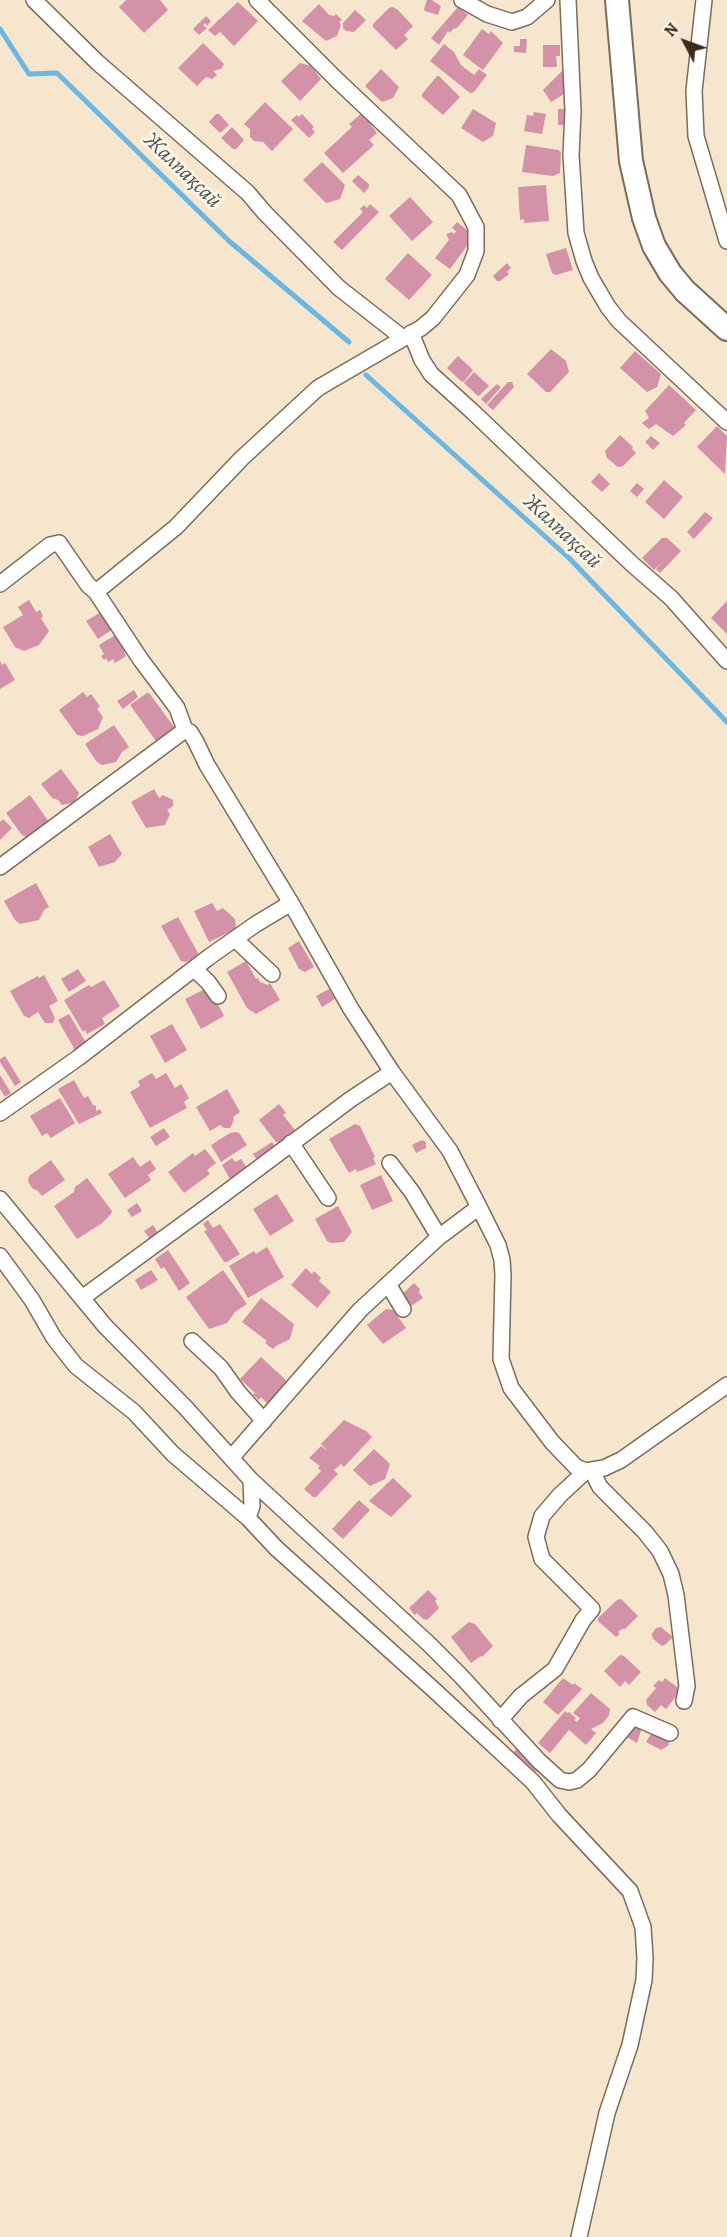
<!DOCTYPE html>
<html>
<head>
<meta charset="utf-8">
<style>
  body { margin:0 }
  #map { position:relative; width:727px; height:2237px; overflow:hidden; background:#f6e6cd; font-family:Alegreya,serif }
  canvas { display:block }
  .north { position:absolute; left:655px; top:12px; width:60px; height:60px; -webkit-text-stroke:4px #fcf5e5; paint-order:stroke; rotate:311deg; font-size:16px; font-weight:700; line-height:24px; text-align:center; color:#3b2a1e }
  .north::after { content:''; display:block; margin:auto; width:21px; height:27px; background:#3b2a1e; clip-path:polygon(50% 0,100% 100%,50% 72%,0 100%) }
</style>
</head>
<body>
<div id="map">
<canvas width="727" height="2237"></canvas>
<div class="north">N</div>
</div>
<script>
const ctx = document.querySelector('canvas').getContext('2d');
ctx.lineJoin = 'round';
const shape = rows => new Path2D(rows.map(r => 'M' + r).join(''));
function trace(path, color, width, dash) { ctx.strokeStyle = color; ctx.lineWidth = width; ctx.lineCap = dash ? 'butt' : 'round'; ctx.setLineDash(dash || []); ctx.stroke(path); }
function fillPath(path, color) { ctx.fillStyle = color; ctx.fill(path, 'evenodd'); }
function label(font, color, halo, rows, align = 'center') {
  ctx.font = font + ' Alegreya,serif'; ctx.lineWidth = 6; ctx.setLineDash([]); ctx.textBaseline = 'middle'; ctx.strokeStyle = halo; ctx.fillStyle = color; for (const [text, x, y, turn = 0] of rows) {
    ctx.save(); ctx.translate(x, y); ctx.rotate((+turn || 0) * Math.PI / 180); ctx.textAlign = isNaN(turn) ? turn : align; if (halo) ctx.strokeText(text, 0, 0); ctx.fillText(text, 0, 0); ctx.restore();
  }
}
trace(shape([
  [0,29,29,74,57,73,229,241,349,342],
  [366,375,569,558,727,722]
]), '#6ab7e3', 5);
fillPath(shape([
  [126,0,160,0,168,10,144,33,119,7],
  [427,0,432,0,441,6,438,15,425,11,424,9],
  [238,2,258,21,234,46,220,32,215,36,208,30],
  [319,4,329,15,334,16,336,14,342,20,339,22,341,25,337,36,326,41,302,21],
  [392,7,397,9,413,26,404,35,408,39,396,50,373,27,373,24,389,8],
  [458,7,468,15,456,29,454,28,450,33,448,31,439,45,431,38],
  [355,10,366,20,354,32,346,31,343,28,343,23],
  [206,16,211,21,207,26,205,23,203,25,207,28,199,35,193,29],
  [482,29,489,34,491,31,503,43,483,70,463,55],
  [520,39,527,39,526,53,514,52,514,46,520,46],
  [203,43,224,64,221,69,213,71,217,75,212,79,206,77,197,86,178,68],
  [444,44,454,52,461,65,474,75,479,69,487,75,474,92,470,93,430,61],
  [543,45,560,45,560,56,556,56,557,67,543,67],
  [300,63,311,66,321,79,300,101,281,81],
  [566,67,569,91,551,102,543,90],
  [381,69,399,87,393,98,382,102,365,86],
  [437,76,439,76,460,97,443,115,422,97,422,94],
  [265,102,293,129,272,151,263,142,254,141,250,137,250,129,244,124],
  [473,109,496,123,493,136,483,142,461,128],
  [558,109,566,109,566,125,558,125],
  [534,112,546,114,542,134,524,131,527,115,533,116],
  [362,113,377,133,369,140,374,145,343,173,324,153,352,127,349,124],
  [216,114,219,114,229,125,220,133,209,122],
  [302,114,314,127,312,129,315,132,309,138,291,120,297,115,299,117],
  [232,127,244,140,236,149,233,149,221,138],
  [526,145,558,150,561,152,560,173,553,176,522,172],
  [322,162,345,185,340,199,326,203,303,180],
  [358,175,369,184,369,187,364,193,352,181],
  [546,185,549,221,524,223,524,219,520,220,518,187],
  [410,197,433,222,412,241,389,216],
  [370,204,379,212,342,250,333,242,363,212,360,209,364,205,367,208],
  [457,222,467,230,470,242,450,269,435,258,449,240,446,234,452,232,454,234,456,231,452,228],
  [566,248,573,270,556,275,552,273,546,254],
  [408,253,432,275,409,300,385,279],
  [507,263,511,268,507,272,509,274,500,281,497,281,493,276],
  [551,349,566,361,569,372,550,392,546,392,527,374],
  [635,351,661,374,657,387,647,392,620,368],
  [458,356,473,370,464,382,461,381,447,368],
  [474,372,489,386,480,395,478,396,464,383],
  [508,382,512,382,514,387,493,410,487,405],
  [497,384,501,387,486,404,481,399],
  [669,385,696,410,684,423,686,425,673,436,656,424,649,429,642,423,649,418,645,411],
  [717,426,727,436,725,474,697,447],
  [620,435,633,447,632,449,636,453,623,466,618,467,607,458,605,451],
  [651,436,660,443,653,450,645,442],
  [599,473,610,484,602,492,591,482],
  [664,480,683,497,664,519,645,502],
  [637,483,644,489,637,497,630,491],
  [705,512,713,518,694,539,687,532],
  [662,538,667,538,681,551,660,573,656,569,666,558,654,570,642,558],
  [29,600,36,612,40,610,43,616,41,618,49,631,39,645,24,651,15,647,3,627,23,615,18,607],
  [727,601,727,634,711,618],
  [101,612,113,629,98,639,86,621],
  [117,634,126,650,124,652,126,656,115,663,113,659,108,662,106,658,104,660,101,656,104,654,99,645],
  [0,661,2,665,5,663,15,680,0,689],
  [134,690,138,697,123,709,117,701],
  [83,692,87,697,91,694,100,706,97,709,103,717,98,729,83,736,77,735,59,710],
  [147,693,149,693,177,731,159,745,130,705],
  [114,725,129,747,122,752,116,762,102,765,96,761,85,744],
  [61,769,79,793,75,802,62,805,58,800,52,798,41,784],
  [154,789,159,798,163,795,173,800,173,806,167,810,170,814,165,825,146,828,131,802],
  [30,795,49,822,27,838,21,834,6,813],
  [3,819,12,828,0,840,0,822],
  [110,834,122,854,115,862,99,867,88,847],
  [36,883,49,907,44,910,39,920,20,924,15,920,4,901],
  [212,903,217,911,223,908,235,919,236,929,209,942,194,911],
  [178,917,199,955,186,962,181,961,161,926],
  [299,941,314,967,305,972,299,969,288,948],
  [246,961,256,979,258,978,260,982,268,985,270,983,280,1000,256,1014,247,1008,227,972],
  [78,969,86,981,69,992,61,979],
  [44,975,58,1001,49,1006,55,1018,53,1023,45,1023,38,1012,29,1018,24,1016,10,991,38,976,39,978],
  [104,980,120,1006,102,1018,105,1024,87,1034,85,1030,83,1032,64,1000,89,985,91,987],
  [209,987,224,1016,201,1029,185,999],
  [329,989,335,999,322,1007,316,996],
  [69,1014,88,1046,76,1052,58,1020],
  [172,1024,187,1050,165,1063,150,1036],
  [5,1056,21,1082,15,1086,0,1062,0,1059],
  [152,1073,156,1079,166,1073,175,1088,181,1084,189,1098,184,1102,187,1108,150,1128,130,1092,140,1086,138,1081],
  [0,1075,11,1093,5,1097,0,1089],
  [74,1080,84,1098,88,1096,93,1105,96,1106,96,1111,100,1109,102,1113,79,1124,58,1089],
  [227,1089,240,1112,233,1117,234,1120,230,1128,224,1128,220,1125,210,1131,196,1107],
  [60,1098,75,1123,51,1138,47,1133,42,1136,30,1116],
  [279,1104,286,1113,283,1115,295,1130,292,1132,294,1135,287,1141,285,1139,281,1142,276,1142,259,1120],
  [355,1124,360,1126,375,1157,373,1158,376,1164,363,1170,357,1172,356,1169,349,1173,329,1139],
  [164,1128,170,1137,156,1146,150,1137],
  [236,1132,239,1133,247,1145,221,1162,211,1145,230,1133],
  [422,1140,426,1142,426,1148,416,1153,412,1145],
  [272,1142,277,1149,258,1161,253,1154],
  [205,1149,216,1163,207,1170,210,1174,184,1193,168,1172,193,1153,195,1156],
  [133,1157,140,1167,150,1160,156,1169,148,1175,151,1180,125,1198,108,1174],
  [232,1158,235,1162,241,1159,248,1170,231,1181,222,1165],
  [51,1160,65,1180,42,1196,38,1191,32,1188,28,1181,29,1176],
  [381,1175,393,1201,372,1210,360,1185],
  [87,1178,112,1211,111,1214,101,1224,77,1239,54,1206,74,1192,75,1187],
  [277,1194,294,1221,270,1236,253,1209],
  [137,1203,142,1211,132,1217,127,1210],
  [338,1206,352,1232,344,1242,331,1243,327,1241,315,1219],
  [208,1220,213,1228,220,1224,240,1254,227,1262,224,1262,204,1231,207,1230,203,1224],
  [153,1225,160,1236,152,1242,144,1231],
  [267,1247,284,1277,248,1298,229,1266,254,1251,256,1254],
  [168,1250,190,1283,179,1291,164,1267,161,1269,155,1259],
  [306,1268,312,1274,314,1271,321,1278,319,1281,331,1292,317,1308,291,1285],
  [151,1270,158,1280,141,1290,135,1280],
  [223,1270,247,1304,235,1312,227,1323,209,1329,186,1297],
  [414,1283,420,1289,419,1292,423,1298,411,1306,401,1295],
  [261,1298,294,1324,290,1339,276,1346,273,1349,265,1343,267,1341,242,1322],
  [386,1309,393,1310,406,1328,383,1344,367,1325],
  [261,1357,288,1382,268,1404,261,1397,259,1400,253,1395,255,1393,240,1379],
  [344,1420,366,1431,372,1437,344,1467,341,1464,334,1470,338,1474,316,1497,313,1497,304,1489,321,1471,318,1468,320,1466,309,1458,321,1446,328,1451,321,1444],
  [374,1449,390,1464,385,1479,370,1486,353,1470],
  [393,1478,412,1496,391,1517,369,1501],
  [359,1500,370,1510,343,1539,332,1529],
  [428,1590,437,1599,435,1601,439,1608,427,1620,423,1619,417,1613,415,1615,409,1608],
  [621,1599,638,1616,625,1629,622,1629,618,1632,620,1634,616,1637,598,1621,598,1618,617,1600],
  [469,1622,475,1624,493,1646,482,1657,481,1656,471,1663,451,1637],
  [661,1627,673,1637,666,1644,662,1646,652,1638,653,1636,651,1635,656,1628],
  [620,1655,624,1656,641,1672,629,1685,625,1681,620,1687,604,1671],
  [563,1678,573,1685,574,1683,582,1689,558,1715,543,1702],
  [665,1678,681,1690,666,1709,661,1705,655,1712,647,1705,646,1700,656,1688,653,1686,659,1680,662,1682],
  [591,1693,610,1709,609,1715,603,1723,591,1729,596,1733,586,1745,569,1730,550,1753,538,1743,565,1711,567,1713,569,1712,576,1718,574,1720,577,1722,580,1718,573,1713],
  [639,1721,643,1724,637,1743,625,1736,631,1727,634,1729],
  [654,1729,668,1737,669,1745,661,1750,646,1742],
  [518,1747,540,1767,536,1772,513,1753]
]), '#d392a7');
const street = shape([
  [34,0,97,62,248,193,264,212,339,288,403,338],
  [462,0,487,14,512,22,527,17,547,0],
  [568,0,573,111,571,155,576,233,584,261,591,278,608,307,619,321,727,422],
  [704,0,694,91,696,136,727,241],
  [411,333,422,360,431,374,473,412,632,564,671,598,727,661],
  [0,584,50,545,59,543,88,585,96,592,141,660,177,708,185,730,190,732,196,742,207,765,291,903,351,1009,392,1072,450,1151,479,1207,498,1245,502,1260,503,1275,501,1359,511,1388,552,1442,576,1467,586,1471,604,1468,621,1460,727,1385],
  [96,592,176,527,242,458,318,388,421,328,433,318,467,275,476,251,476,227,459,195,338,81,257,0],
  [0,867,185,730],
  [235,939,272,974],
  [194,969,208,982,218,996],
  [0,1113,78,1058,209,957,256,924,291,903],
  [291,1143,328,1198],
  [390,1163,412,1192,439,1237],
  [0,1199,105,1326,185,1407,251,1480,430,1645,460,1675,539,1761,560,1780,569,1782,577,1780,589,1770,633,1717,670,1733],
  [0,1256,32,1300,54,1338,76,1366,134,1412,173,1454,248,1518,276,1548,434,1690,533,1782,559,1815,630,1891,643,1927,645,1958,644,1980,630,2045,607,2113,579,2237],
  [388,1284,403,1309],
  [82,1298,212,1203,351,1099,392,1072],
  [192,1341,221,1368,238,1392,264,1421],
  [231,1458,360,1310,439,1237,479,1207],
  [596,1470,595,1477,600,1487,645,1532,660,1551,671,1574,676,1595,687,1686,684,1701],
  [248,1518,252,1506,251,1480],
  [500,1720,521,1696,555,1669,583,1620,592,1609,542,1559,536,1537,542,1516,560,1495,586,1471]
]);
const secondary = shape([
  [617,0,631,161,644,218,654,246,670,273,685,291,727,329]
]);
trace(street, '#7c6c5b', 18);
trace(secondary, '#7c6c5b', 26);
trace(street, '#fff', 15);
trace(secondary, '#fff', 22);
label('italic 22px', '#495459', '#fcf5e5', [
  ["Жалпақсай",182,171,44],
  ["Жалпақсай",562,532,43]
]);
</script>
</body>
</html>
